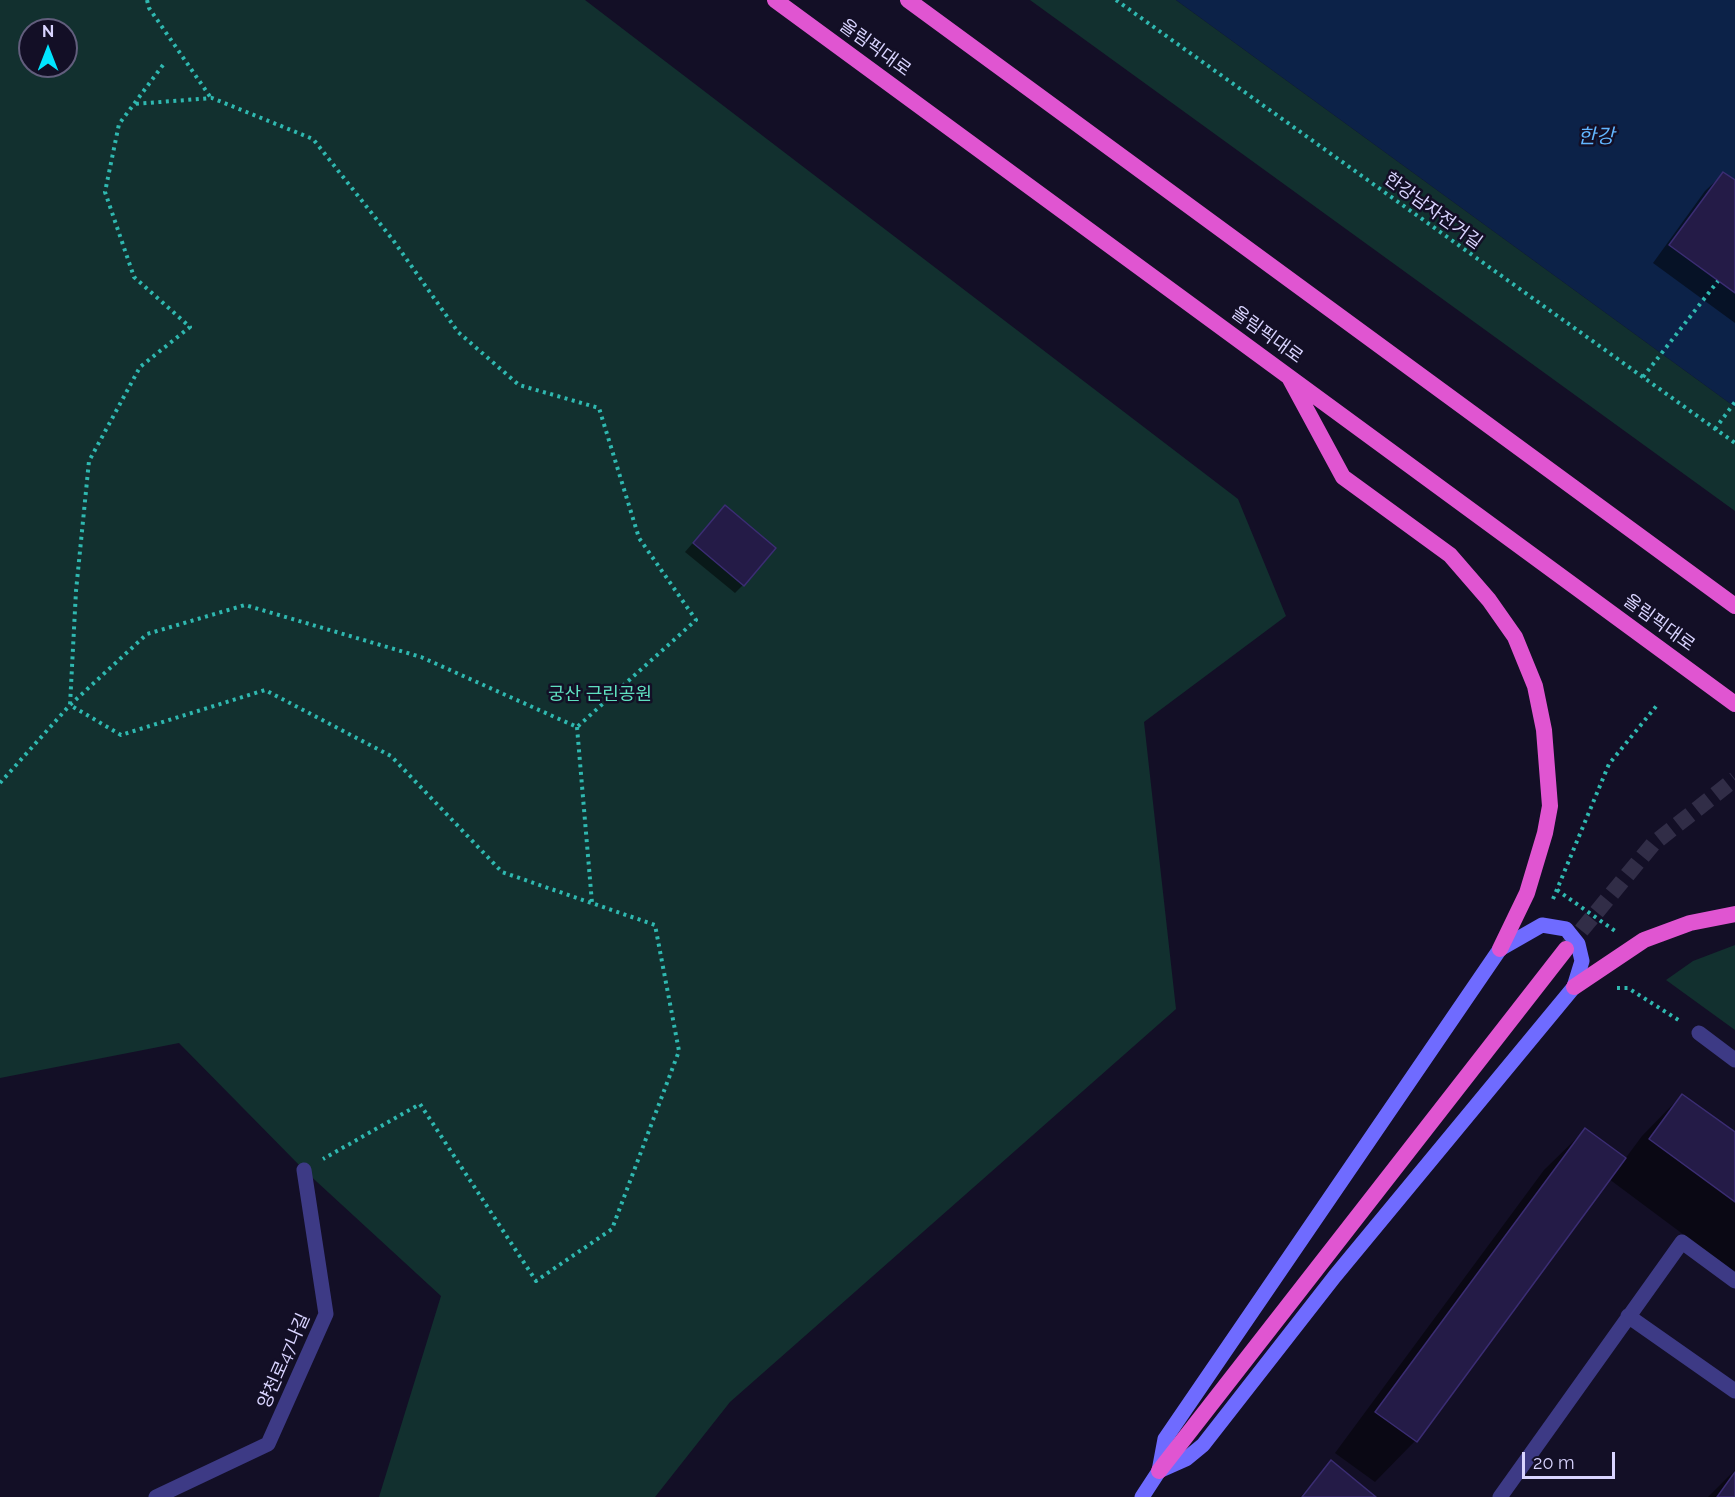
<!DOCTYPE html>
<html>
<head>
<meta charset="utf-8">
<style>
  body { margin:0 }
  #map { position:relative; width:1735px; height:1497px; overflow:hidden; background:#130f26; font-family:Raleway,sans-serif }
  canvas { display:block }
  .north { position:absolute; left:18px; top:18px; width:60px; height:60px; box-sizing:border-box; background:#130f26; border:2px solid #625e7d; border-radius:50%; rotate:0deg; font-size:16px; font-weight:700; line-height:24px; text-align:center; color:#d9d4ff }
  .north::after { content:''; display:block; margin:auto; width:21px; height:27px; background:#00e5ff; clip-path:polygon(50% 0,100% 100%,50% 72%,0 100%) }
  .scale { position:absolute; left:1522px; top:1452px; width:93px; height:27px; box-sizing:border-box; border:3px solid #d9d4ff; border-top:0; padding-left:8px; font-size:18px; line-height:21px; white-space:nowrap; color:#d9d4ff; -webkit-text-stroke:4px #130f26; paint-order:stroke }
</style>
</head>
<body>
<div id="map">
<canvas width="1735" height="1497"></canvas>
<div class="north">N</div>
<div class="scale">20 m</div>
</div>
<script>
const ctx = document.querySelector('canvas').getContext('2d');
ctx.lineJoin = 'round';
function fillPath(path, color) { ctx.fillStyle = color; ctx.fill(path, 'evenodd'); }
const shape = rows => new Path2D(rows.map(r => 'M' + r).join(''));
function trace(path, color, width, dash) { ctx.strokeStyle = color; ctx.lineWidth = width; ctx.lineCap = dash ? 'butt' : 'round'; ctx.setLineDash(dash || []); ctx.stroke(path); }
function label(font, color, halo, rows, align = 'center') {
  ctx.font = font + ' Raleway,"Noto Sans KR",sans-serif'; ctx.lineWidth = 5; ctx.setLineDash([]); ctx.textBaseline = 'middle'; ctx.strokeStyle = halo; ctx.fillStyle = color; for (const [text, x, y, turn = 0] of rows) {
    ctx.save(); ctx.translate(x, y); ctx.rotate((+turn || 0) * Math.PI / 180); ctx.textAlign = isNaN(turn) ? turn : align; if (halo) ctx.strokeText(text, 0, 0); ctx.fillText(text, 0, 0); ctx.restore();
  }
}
fillPath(shape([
  [0,0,585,0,1238,499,1286,616,1144,722,1176,1009,730,1402,655,1497,379,1497,441,1296,304,1170,179,1043,0,1078],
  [30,30,66,30,66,66,30,66],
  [1030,0,1176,0,1735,407,1735,511],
  [1735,945,1735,1030,1666,980,1693,961]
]), '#12302f');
fillPath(shape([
  [1176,0,1735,0,1735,407]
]), '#0c2248');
fillPath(shape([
  [1723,174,1735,182,1735,323,1653,263,1705,191],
  [716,516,743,585,735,593,685,552],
  [1682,1095,1735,1134,1735,1273,1609,1179,1415,1441,1375,1482,1335,1453,1544,1170,1585,1130,1625,1159,1642,1136],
  [1332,1462,1374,1497,1300,1497],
  [1735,1470,1735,1497,1708,1497]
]), '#0007');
const building = shape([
  [1723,172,1735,180,1735,293,1669,245,1723,172],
  [725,505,776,548,744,586,693,543,725,505],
  [1682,1094,1735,1132,1735,1202,1649,1139,1682,1094],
  [1585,1128,1626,1158,1417,1442,1375,1412,1585,1128],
  [1331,1460,1376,1497,1302,1497,1331,1460],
  [1735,1472,1735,1497,1717,1497,1735,1472]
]);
fillPath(building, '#241b47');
trace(building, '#3b2d73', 1.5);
trace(shape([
  [1566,949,1653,844,1735,779]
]), '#312d47', 16, [16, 8]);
trace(shape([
  [147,0,149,8,211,98],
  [1116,0,1735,443],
  [163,65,119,124,105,192,134,277,190,327,140,367,89,461,76,591,70,705,121,735,265,690,391,756,502,872,655,925,679,1051,612,1229,536,1281,420,1104,323,1159],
  [1643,377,1718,281],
  [1715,429,1735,402],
  [577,727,592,903],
  [0,783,70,705,147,634,245,605,421,657,577,727,696,620,639,538,599,408,519,385,458,332,393,240,313,139,212,98,134,104],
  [1557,890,1615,931],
  [1553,899,1609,764,1658,704],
  [1617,988,1628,988,1680,1021]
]), '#2fb8b0', 4, [3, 4.5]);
trace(shape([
  [1628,1316,1735,1391],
  [1500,1497,1682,1242,1735,1281]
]), '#3d3a85', 15);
trace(shape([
  [1699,1033,1735,1060],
  [156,1497,268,1444,326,1314,304,1170]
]), '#3d3a85', 15);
trace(shape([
  [1142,1497,1159,1471,1165,1439,1500,949,1542,925,1566,929,1578,944,1582,961,1574,987,1335,1276,1203,1445,1186,1459,1159,1471]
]), '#6f6bff', 15);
trace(shape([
  [775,0,1735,704],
  [908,0,1735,606],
  [1290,379,1343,477,1450,555,1489,600,1515,637,1535,686,1544,730,1550,806,1545,833,1527,893,1500,949],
  [1574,987,1644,940,1690,923,1735,914],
  [1159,1471,1566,949]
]), '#e055d1', 16);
label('18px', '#d9d4ff', '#130f26', [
  ["올림픽대로",875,48,36],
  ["한강남자전거길",1433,211,36],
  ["올림픽대로",1267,335,36],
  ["올림픽대로",1659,623,36],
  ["양천로47나길",284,1361,-66]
]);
label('18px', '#5fe0c0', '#130f26', [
  ["궁산 근린공원",600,695]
]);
label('italic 20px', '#62b6ff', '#130f26', [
  ["한강",1596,137]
]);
</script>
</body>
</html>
